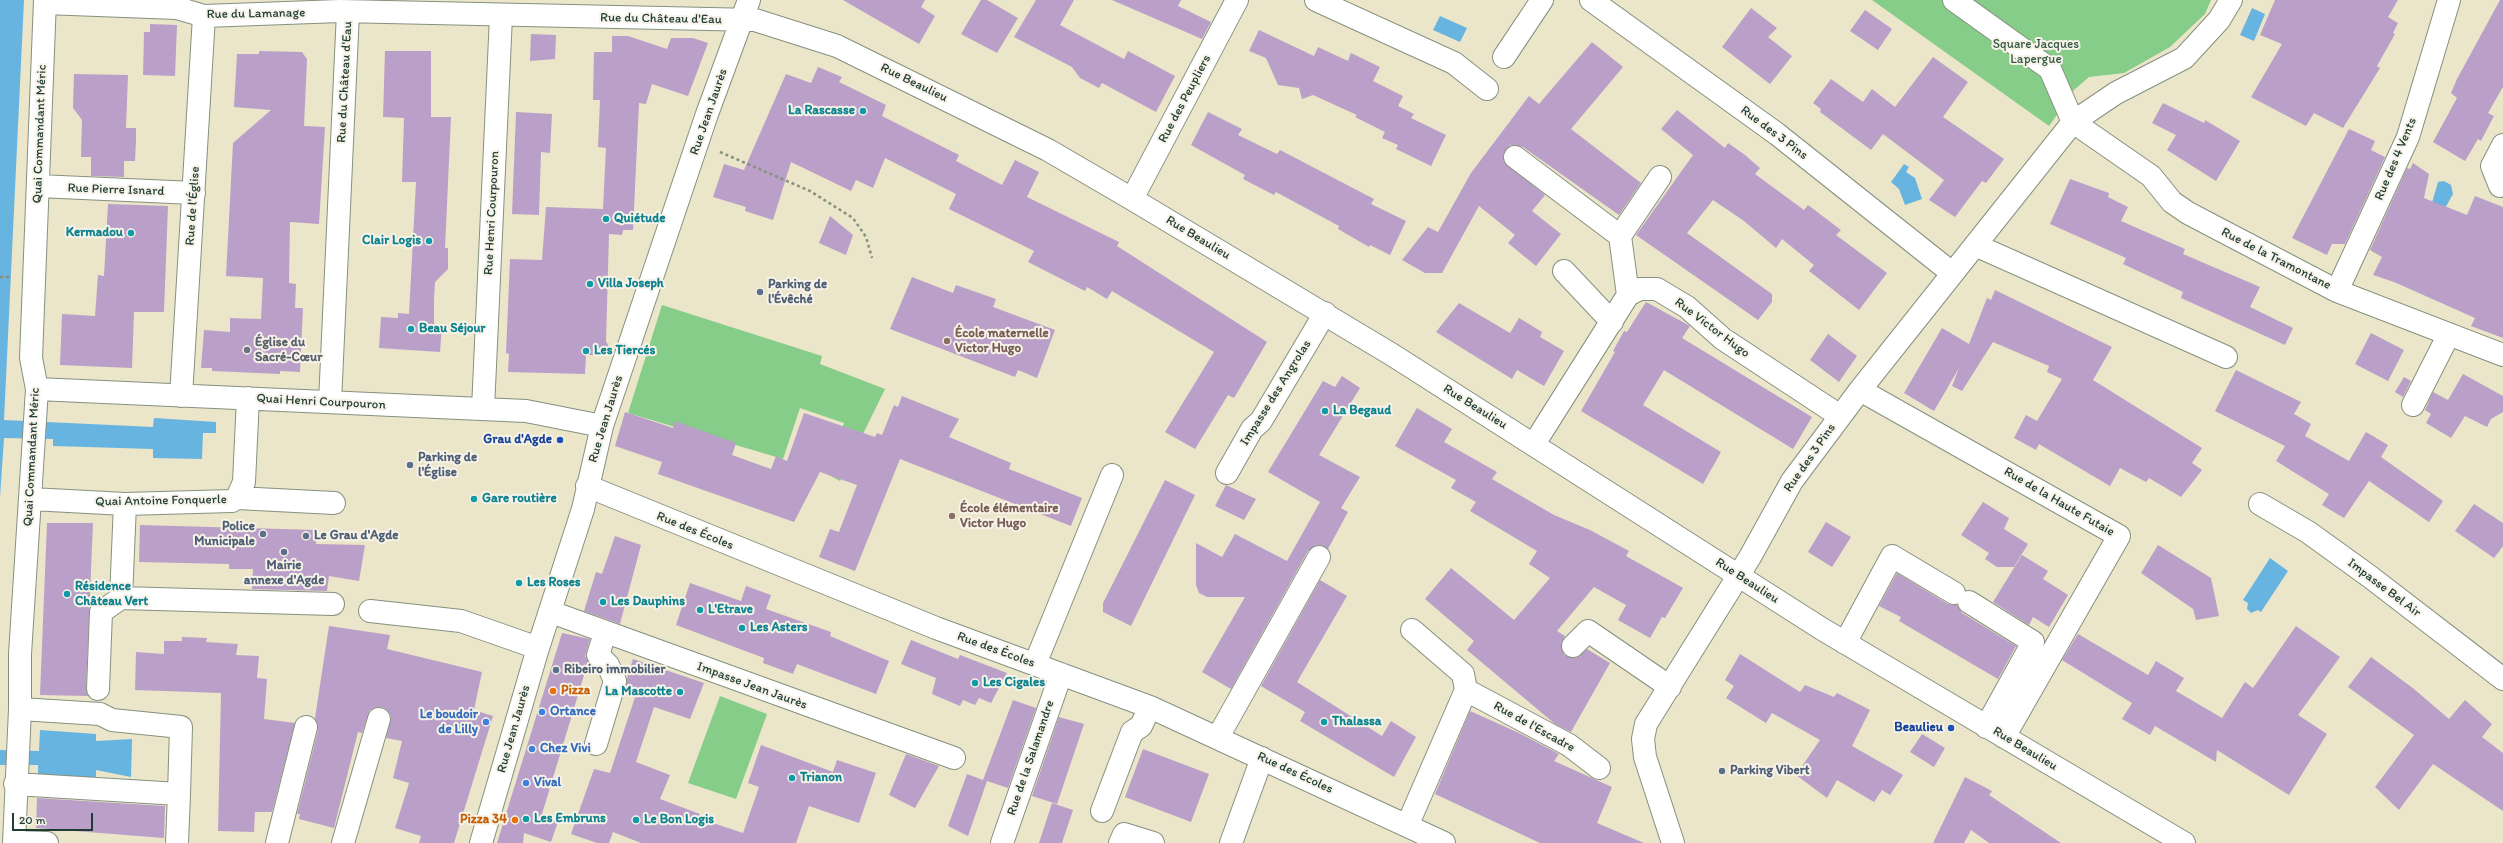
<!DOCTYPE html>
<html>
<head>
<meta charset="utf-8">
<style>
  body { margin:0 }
  #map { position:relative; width:2503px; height:843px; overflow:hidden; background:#ebe5c9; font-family:Itim,sans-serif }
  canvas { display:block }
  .scale { position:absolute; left:12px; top:813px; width:81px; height:18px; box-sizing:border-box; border:2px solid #1f3d34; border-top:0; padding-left:5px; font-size:12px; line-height:14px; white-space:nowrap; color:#1f3d34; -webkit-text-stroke:3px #f7f3e8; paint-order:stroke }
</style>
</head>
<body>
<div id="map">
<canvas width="2503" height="843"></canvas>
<div class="scale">20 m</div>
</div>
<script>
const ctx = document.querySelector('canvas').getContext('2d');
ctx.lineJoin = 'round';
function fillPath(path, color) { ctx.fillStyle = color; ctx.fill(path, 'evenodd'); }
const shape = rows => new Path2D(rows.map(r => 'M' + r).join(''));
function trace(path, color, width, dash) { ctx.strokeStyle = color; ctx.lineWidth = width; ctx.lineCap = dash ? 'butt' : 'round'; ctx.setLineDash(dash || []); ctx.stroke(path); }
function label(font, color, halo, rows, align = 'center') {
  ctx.font = font + ' Itim,sans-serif'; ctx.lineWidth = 4; ctx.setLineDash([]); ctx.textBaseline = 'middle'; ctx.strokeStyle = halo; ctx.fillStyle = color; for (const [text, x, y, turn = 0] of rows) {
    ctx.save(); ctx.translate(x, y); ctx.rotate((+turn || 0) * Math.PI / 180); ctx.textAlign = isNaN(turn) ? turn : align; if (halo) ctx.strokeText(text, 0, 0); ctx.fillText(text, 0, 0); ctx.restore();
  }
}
fillPath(shape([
  [1872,0,2211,0,2205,14,2170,47,2124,73,2089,77,2074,90,2049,126],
  [662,305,822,356,820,364,885,389,840,481,827,474,844,423,800,408,783,459,628,413],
  [720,696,767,714,736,799,688,783]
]), '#85cd88');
fillPath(shape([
  [0,0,24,0,4,420,153,427,154,418,216,422,216,433,203,433,202,459,153,458,153,449,53,446,53,439,4,438,0,497],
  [2252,8,2265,14,2254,41,2240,35],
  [1440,16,1467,28,1460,42,1433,30],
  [1904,164,1909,167,1906,172,1915,178,1922,199,1905,205,1899,189,1891,182],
  [2444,181,2451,185,2453,194,2443,212,2429,213,2438,182],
  [2270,558,2288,571,2261,612,2258,610,2251,613,2247,609,2248,603,2243,600],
  [40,730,96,734,96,741,132,739,131,777,96,770,96,781,38,777,38,765,0,765,0,750,39,751]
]), '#68b4e1');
fillPath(shape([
  [843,0,925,0,921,7,935,16,919,44],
  [981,0,987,0,1018,18,997,53,961,34],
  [1036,0,1074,0,1060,25,1124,59,1128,51,1175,76,1156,112,1102,83,1099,88,1080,78,1072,67,1014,37],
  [1112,0,1181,0,1178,6,1211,22,1202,39],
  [2275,0,2398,0,2388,17,2398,23,2393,33,2395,34,2377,66,2380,68,2343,128,2314,113,2306,126,2251,97,2282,44,2260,35],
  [2500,0,2503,0,2503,87,2488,113,2494,116,2481,141,2478,139,2465,161,2433,142,2457,98,2451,93,2457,79],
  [1751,8,1777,28,1768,37,1792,56,1770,84,1722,47],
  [1865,10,1892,29,1878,50,1850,31],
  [150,24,177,25,175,76,143,75,144,32,150,32],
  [1259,30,1314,56,1318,47,1348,61,1351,53,1380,67,1373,81,1403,96,1398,106,1414,114,1411,118,1446,135,1431,166,1396,149,1398,145,1382,138,1385,132,1355,117,1357,115,1313,95,1302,99,1299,88,1278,85,1266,58,1249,51],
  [531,34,556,35,555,59,530,61],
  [612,36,628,36,667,49,671,38,693,38,708,43,688,96,652,84,646,104,639,103,633,230,623,230,622,235,609,234,606,341,613,355,586,355,585,374,508,372,509,354,506,353,510,259,542,260,546,207,603,209,606,148,598,147,600,100,593,100,594,52,612,52],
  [1592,42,1623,67,1571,129,1641,183,1619,215,1523,147,1510,145,1503,155,1504,162,1545,195,1532,211,1561,234,1536,266,1508,243,1515,235,1479,206,1442,273,1425,273,1402,260,1428,227,1438,232,1471,173,1529,96,1539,104],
  [259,51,302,52,307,59,304,126,325,127,319,224,290,222,289,283,296,284,295,308,303,308,300,372,280,371,280,374,212,371,212,368,201,368,204,330,230,332,230,318,261,319,263,278,226,276,233,143,271,110,234,107,237,54,259,54],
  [385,51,431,51,431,117,451,117,445,248,448,248,448,269,435,282,434,301,434,324,442,325,440,352,379,348,381,317,398,318,398,313,409,314,416,182,402,182,404,118,383,117],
  [1933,57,1968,82,1943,117,2004,159,1986,183,1982,181,1955,217,1929,200,1944,180,1883,134,1871,150,1820,112,1821,109,1813,103,1831,79,1863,102,1872,89,1895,107],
  [818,67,842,77,839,82,886,105,882,116,959,155,956,161,1002,185,1015,160,1039,172,1027,197,1119,242,1117,246,1267,342,1234,398,1228,395,1195,449,1165,432,1214,352,1112,291,1107,299,1087,287,1085,291,1028,262,1034,251,949,209,956,194,885,158,873,188,856,180,851,191,791,162,773,220,745,211,746,207,713,197,724,164,744,170,786,74,811,83],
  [74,74,128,75,126,128,136,128,136,140,135,161,124,161,124,177,91,176,91,157,81,157,82,120,73,108],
  [2163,103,2204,123,2205,120,2240,141,2216,181,2167,150,2176,135,2152,123],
  [1677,110,1725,148,1728,143,1745,155,1760,168,1755,174,1804,210,1808,205,1841,230,1836,235,1887,273,1859,310,1809,271,1814,265,1782,239,1776,248,1744,221,1713,200,1687,233,1772,294,1772,302,1758,320,1636,235,1693,155,1661,129],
  [516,112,552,114,550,153,541,152,539,215,512,214],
  [1208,112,1242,129,1238,135,1277,154,1280,150,1374,199,1371,204,1406,221,1390,255,1370,245,1369,247,1338,229,1339,226,1276,192,1274,195,1243,179,1245,175,1191,145],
  [2349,129,2375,141,2371,150,2385,157,2345,244,2332,244,2327,255,2292,238],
  [2413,163,2429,174,2424,198,2467,215,2475,196,2503,207,2503,338,2471,326,2475,318,2394,282,2373,275,2382,257,2370,250,2407,168,2410,169],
  [2070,179,2109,193,2108,197,2128,207,2121,221,2185,249,2183,254,2260,287,2250,307,2293,328,2285,345,2181,298,2183,292,2123,264,2126,258,2050,224],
  [108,204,168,206,164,312,134,312,132,368,60,365,62,314,95,316,98,275,104,276],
  [830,216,853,235,846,255,819,243],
  [912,277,953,293,956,285,996,299,993,307,1055,330,1037,378,1018,370,1015,377,890,329],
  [1995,290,2112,347,2093,380,2202,448,2192,463,2202,470,2181,497,2149,478,2146,482,2120,468,2110,486,2039,444,2036,450,2014,438,2026,415,2037,421,2062,379,2047,372,2049,366,1993,342,1962,391,1952,386,1959,368,1934,411,1904,393,1942,328,1969,344,1987,298,1991,300],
  [1646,302,1690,326,1682,338,1812,417,1793,449,1664,370,1643,405,1721,452,1703,484,1581,411,1615,352,1613,351,1624,331,1627,332],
  [1459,303,1510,333,1519,318,1542,332,1540,337,1564,351,1544,386,1517,370,1512,379,1436,332],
  [2371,333,2404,350,2388,381,2355,364],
  [1828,334,1857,356,1839,382,1810,360],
  [2236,370,2301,402,2294,414,2311,424,2305,436,2349,461,2366,432,2388,445,2381,457,2443,501,2429,522,2369,481,2344,518,2322,505,2329,494,2276,461,2285,446,2215,411],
  [2463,374,2503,396,2503,412,2491,419,2487,427,2465,416,2451,438,2426,423,2431,414,2425,410,2433,392,2448,400],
  [1342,376,1360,388,1319,455,1360,477,1341,508,1348,512,1328,549,1318,545,1308,551,1231,689,1202,672,1245,597,1207,597,1199,593,1196,585,1196,543,1222,557,1235,534,1287,561,1320,502,1268,472,1323,381,1335,387],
  [2404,377,2411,381,2403,397,2395,392],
  [902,396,959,419,949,437,1011,463,1009,469,1082,498,1071,526,900,459,855,571,819,557,830,529,839,532,857,485,820,472,794,522,658,474,662,462,615,446,625,412,673,428,675,421,736,443,732,455,771,469,776,456,787,461,804,413,875,437,877,433,882,435,894,405,898,407],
  [1417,408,1452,429,1444,442,1497,472,1492,479,1554,515,1590,530,1629,551,1626,556,1683,588,1665,618,1662,617,1650,638,1618,620,1626,605,1594,587,1557,631,1565,636,1561,643,1564,655,1576,658,1587,649,1610,663,1571,732,1555,724,1467,650,1474,641,1425,599,1451,568,1514,620,1550,578,1529,564,1537,551,1470,511,1476,502,1451,488,1456,480,1395,446],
  [1165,480,1195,495,1131,626,1103,612,1103,603],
  [1226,485,1256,499,1244,520,1215,506],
  [1983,502,2009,518,2004,529,2028,544,2014,567,1997,567,1985,559,1989,553,1961,535],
  [2474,504,2503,523,2503,546,2494,558,2455,531],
  [1826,522,1851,537,1832,567,1808,552],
  [47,523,93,523,86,689,88,696,40,695],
  [140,525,317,530,316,544,365,545,359,581,329,576,327,591,252,589,253,569,229,569,229,564,139,562],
  [615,536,641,545,620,624,584,611,596,572,602,574],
  [2158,545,2211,578,2219,616,2196,620,2193,609,2141,573],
  [2022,555,2048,571,2043,579,2068,595,2049,627,2033,617,2029,625,1993,602],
  [1897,573,1948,604,1957,605,1962,613,2016,646,1998,679,1899,621,1901,617,1879,606],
  [1320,580,1347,596,1297,682,1382,736,1391,721,1416,737,1394,777,1300,721,1305,712,1261,686],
  [690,583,741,601,746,586,771,595,766,609,831,632,830,636,889,661,876,694,797,664,793,674,763,663,764,658,676,625],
  [329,626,390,635,387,649,482,672,474,710,493,716,454,843,419,843,421,836,395,828,409,783,393,778,402,741,386,738,391,716,388,711,382,707,370,710,362,733,358,732,334,828,299,819,300,814,297,814,318,730,315,718],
  [2296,626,2340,657,2298,715,2327,734,2289,795,2217,750,2216,762,2155,726,2150,735,2122,719,2132,703,2062,660,2078,634,2148,675,2156,661,2184,678,2176,691,2222,718,2245,682,2253,688],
  [562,633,590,639,585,656,588,662,542,814,559,819,551,842,524,833,523,843,497,843],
  [182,637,207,638,206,642,238,644,236,655,259,656,257,678,267,679,264,719,295,723,272,812,255,812,254,832,218,831,221,693,135,690,136,652,164,654,164,641,182,641],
  [911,640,958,659,960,655,1007,673,991,703,979,698,975,705,963,700,960,706,932,694,936,678,901,664],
  [1740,654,1800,692,1805,685,1834,697,1837,693,1870,710,1852,746,1903,775,1890,795,1882,790,1874,802,1837,780,1827,798,1796,775,1820,740,1772,713,1766,723,1726,698,1734,686,1725,680],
  [2371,657,2414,689,2449,719,2465,700,2492,724,2482,737,2503,753,2503,811,2433,764,2399,810,2375,787,2414,735,2348,687],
  [633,659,704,683,690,719,654,707,636,762,670,775,660,799,700,814,698,818,743,833,759,787,748,783,761,745,833,772,837,760,876,773,859,823,809,806,796,843,641,843,613,832,609,843,597,843,571,834,594,769,610,773,638,688,626,688,627,678],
  [1013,700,1036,708,1008,788,984,780,987,781,968,836,948,826,967,774,983,780],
  [1470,711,1519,733,1559,754,1554,761,1612,787,1597,823,1644,843,1540,843,1435,794],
  [1059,717,1084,724,1057,804,1032,796],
  [1922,734,1945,748,1934,767,1910,752],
  [1143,749,1209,774,1191,822,1125,797],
  [906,754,939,766,915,808,889,795],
  [1965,777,1992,791,1989,795,2061,843,1989,843,1971,830,1964,843,1933,843],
  [37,798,165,806,164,838,36,828],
  [1052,803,1073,810,1062,843,1039,843]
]), '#baa0c8');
const minor = shape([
  [1316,0,1454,63,1487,89],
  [1591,0,1777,134,1952,273],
  [1954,0,2050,69,2073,122],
  [45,3,177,8,204,16,340,11,755,20,837,46,1048,150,1132,199,1391,354,1822,629,2184,843],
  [1504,57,1542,0],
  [2073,122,2151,176,2172,202,2188,213,2337,291,2503,355],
  [1515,157,1620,236],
  [38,186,194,193],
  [2500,186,2492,166,2503,145],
  [1132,199,1237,0],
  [1975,245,2226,357],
  [1564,271,1612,322],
  [2337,291,2408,137,2449,0],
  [1628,295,1620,236,1660,177],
  [37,389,526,411,602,426],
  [1860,390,2119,536,2004,737],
  [181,396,204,16],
  [330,402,348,12],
  [2413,405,2449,334],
  [483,409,501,16],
  [1534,444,1628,295,1640,289,1657,289,1687,307,1723,339,1840,416],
  [1227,473,1252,429,1261,421,1325,313],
  [587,486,936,628,1150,707,1444,843],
  [237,498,334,503],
  [31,499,125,504,232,501,237,498,244,482,248,398],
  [125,504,121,598,333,604],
  [2260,504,2308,532,2369,576,2503,679],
  [1969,602,2033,642,1986,727],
  [370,611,461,621,538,648],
  [551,612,954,758],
  [1412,630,1463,674,1466,690,1569,745,1599,768],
  [1845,643,1892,556,1954,593],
  [1573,646,1588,631,1670,687],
  [1035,664,1112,475],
  [98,689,101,612,121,598],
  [1218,737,1319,557],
  [596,744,615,681,608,665,598,655,605,633],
  [15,784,179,794,181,727,112,720,100,714,20,709],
  [1102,811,1132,732,1141,726,1150,707],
  [1407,826,1466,690],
  [14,842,47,843],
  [14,843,20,709,20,654,37,389,31,358,45,0],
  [177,843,179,794],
  [277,843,306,727],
  [343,843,379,719],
  [481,843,538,648,583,509,602,426,707,114,749,0],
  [1002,843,1061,674],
  [1120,843,1124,834,1153,843],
  [1231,843,1262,758],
  [1673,843,1645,757,1643,739,1646,724,1750,557,1792,481,1860,390,2073,122,2116,93,2184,58,2219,20,2231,0]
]);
trace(minor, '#85917e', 24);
trace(shape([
  [720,152,810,191,853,218,866,237,872,258],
  [0,277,9,277]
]), '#85917e', 2.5, [3, 3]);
trace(minor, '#fff', 22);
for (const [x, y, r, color] of [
  [863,111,4,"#0f9aa8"],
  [606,219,4,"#0f9aa8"],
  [131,233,4,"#0f9aa8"],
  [429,241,4,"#0f9aa8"],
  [590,284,4,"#0f9aa8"],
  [760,292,4,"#5c6f8a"],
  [411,329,4,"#0f9aa8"],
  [947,341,4,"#8d6e63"],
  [247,350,4,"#6b7280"],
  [586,351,4,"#0f9aa8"],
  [1325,411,4,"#0f9aa8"],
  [560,440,4,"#1a4fb4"],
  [410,465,4,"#5c6f8a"],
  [474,499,4,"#0f9aa8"],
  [952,516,4,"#8d6e63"],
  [263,534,4,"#5c6f8a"],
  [306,536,4,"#5c6f8a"],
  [284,552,4,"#5c6f8a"],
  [519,583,4,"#0f9aa8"],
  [67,594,4,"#0f9aa8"],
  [603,602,4,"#0f9aa8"],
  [700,610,4,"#0f9aa8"],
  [742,628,4,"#0f9aa8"],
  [556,670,4,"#5c6f8a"],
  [975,683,4,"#0f9aa8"],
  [553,691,4,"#e8710a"],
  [680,692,4,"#0f9aa8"],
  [542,712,4,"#3f7fe0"],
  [486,722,4,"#3f7fe0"],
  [1324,722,4,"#0f9aa8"],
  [1951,728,4,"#1a4fb4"],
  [532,749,4,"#3f7fe0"],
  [1722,771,4,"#5c6f8a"],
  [792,778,4,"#0f9aa8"],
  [526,783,4,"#3f7fe0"],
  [526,819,4,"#0f9aa8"],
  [515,820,4,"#e8710a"],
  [636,820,4,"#0f9aa8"]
]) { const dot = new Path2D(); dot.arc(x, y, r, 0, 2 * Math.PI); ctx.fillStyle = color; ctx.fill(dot); trace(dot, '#f7f3e8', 1.5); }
label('13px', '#1f3d34', '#f7f3e8', [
  ["Rue du Lamanage",256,14,-1],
  ["Rue du Château d'Eau",661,19,1],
  ["Rue du Château d'Eau",345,82,-87],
  ["Rue Beaulieu",914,83,26],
  ["Rue des Peupliers",1185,99,-62],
  ["Rue Jean Jaurès",709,112,-71],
  ["Rue des 3 Pins",1774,133,37],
  ["Quai Commandant Méric",40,134,-88],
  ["Rue des 4 Vents",2396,159,-67],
  ["Rue Pierre Isnard",116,190,2],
  ["Rue de l'Église",193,206,-86],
  ["Rue Henri Courpouron",492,213,-87],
  ["Rue Beaulieu",1198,238,31],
  ["Rue de la Tramontane",2276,259,27],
  ["Rue Victor Hugo",1712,328,37],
  ["Impasse des Angrolas",1276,393,-58],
  ["Quai Henri Courpouron",321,402,3],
  ["Rue Beaulieu",1475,407,32],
  ["Rue Jean Jaurès",606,419,-73],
  ["Quai Commandant Méric",32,457,-87],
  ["Rue des 3 Pins",1810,458,-55],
  ["Quai Antoine Fonquerle",161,501,-1],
  ["Rue de la Haute Futaie",2059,502,30],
  ["Rue des Écoles",695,531,22],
  ["Rue Beaulieu",1747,581,33],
  ["Impasse Bel Air",2384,588,37],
  ["Rue des Écoles",996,650,20],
  ["Impasse Jean Jaurès",752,686,20],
  ["Rue de l'Escadre",1534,727,29],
  ["Rue Jean Jaurès",514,729,-74],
  ["Rue Beaulieu",2025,749,31],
  ["Rue de la Salamandre",1031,758,-71],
  ["Rue des Écoles",1295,773,25]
]);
label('13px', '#335a45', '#f7f3e8', [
  ["Square Jacques",2036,45],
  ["Lapergue",2036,60]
]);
label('bold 13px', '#0d838f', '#f7f3e8', [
  ["La Rascasse",855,111,"right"],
  ["Quiétude",614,219],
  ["Kermadou",123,233,"right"],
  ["Clair Logis",421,241,"right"],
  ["Villa Joseph",598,284],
  ["Beau Séjour",419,329],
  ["Les Tiercés",594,351],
  ["La Begaud",1333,411],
  ["Gare routière",482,499],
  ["Les Roses",527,583],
  ["Résidence",75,587],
  ["Château Vert",75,602],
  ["Les Dauphins",611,602],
  ["L'Etrave",708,610],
  ["Les Asters",750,628],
  ["Les Cigales",983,683],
  ["La Mascotte",672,692,"right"],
  ["Thalassa",1332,722],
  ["Trianon",800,778],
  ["Les Embruns",534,819],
  ["Le Bon Logis",644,820]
], 'left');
label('bold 13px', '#4e5e75', '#f7f3e8', [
  ["Parking de",768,285],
  ["l'Évêché",768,300],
  ["Parking de",418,458],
  ["l'Église",418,473],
  ["Police",255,527,"right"],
  ["Municipale",255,542,"right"],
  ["Le Grau d'Agde",314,536],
  ["Mairie",284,566,"center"],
  ["annexe d'Agde",284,581,"center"],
  ["Ribeiro immobilier",564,670],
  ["Parking Vibert",1730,771]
], 'left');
label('bold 13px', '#785e54', '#f7f3e8', [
  ["École maternelle",955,334],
  ["Victor Hugo",955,349],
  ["École élémentaire",960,509],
  ["Victor Hugo",960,524]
], 'left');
label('bold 13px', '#5b616d', '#f7f3e8', [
  ["Église du",255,343],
  ["Sacré-Cœur",255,358]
], 'left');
label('bold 13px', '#164399', '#f7f3e8', [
  ["Grau d'Agde",552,440],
  ["Beaulieu",1943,728]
], 'right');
label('bold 13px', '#c56008', '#f7f3e8', [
  ["Pizza",561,691],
  ["Pizza 34",507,820,"right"]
], 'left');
label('bold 13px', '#366cbe', '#f7f3e8', [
  ["Ortance",550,712],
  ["Le boudoir",478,715,"right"],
  ["de Lilly",478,730,"right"],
  ["Chez Vivi",540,749],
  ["Vival",534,783]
], 'left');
</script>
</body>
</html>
